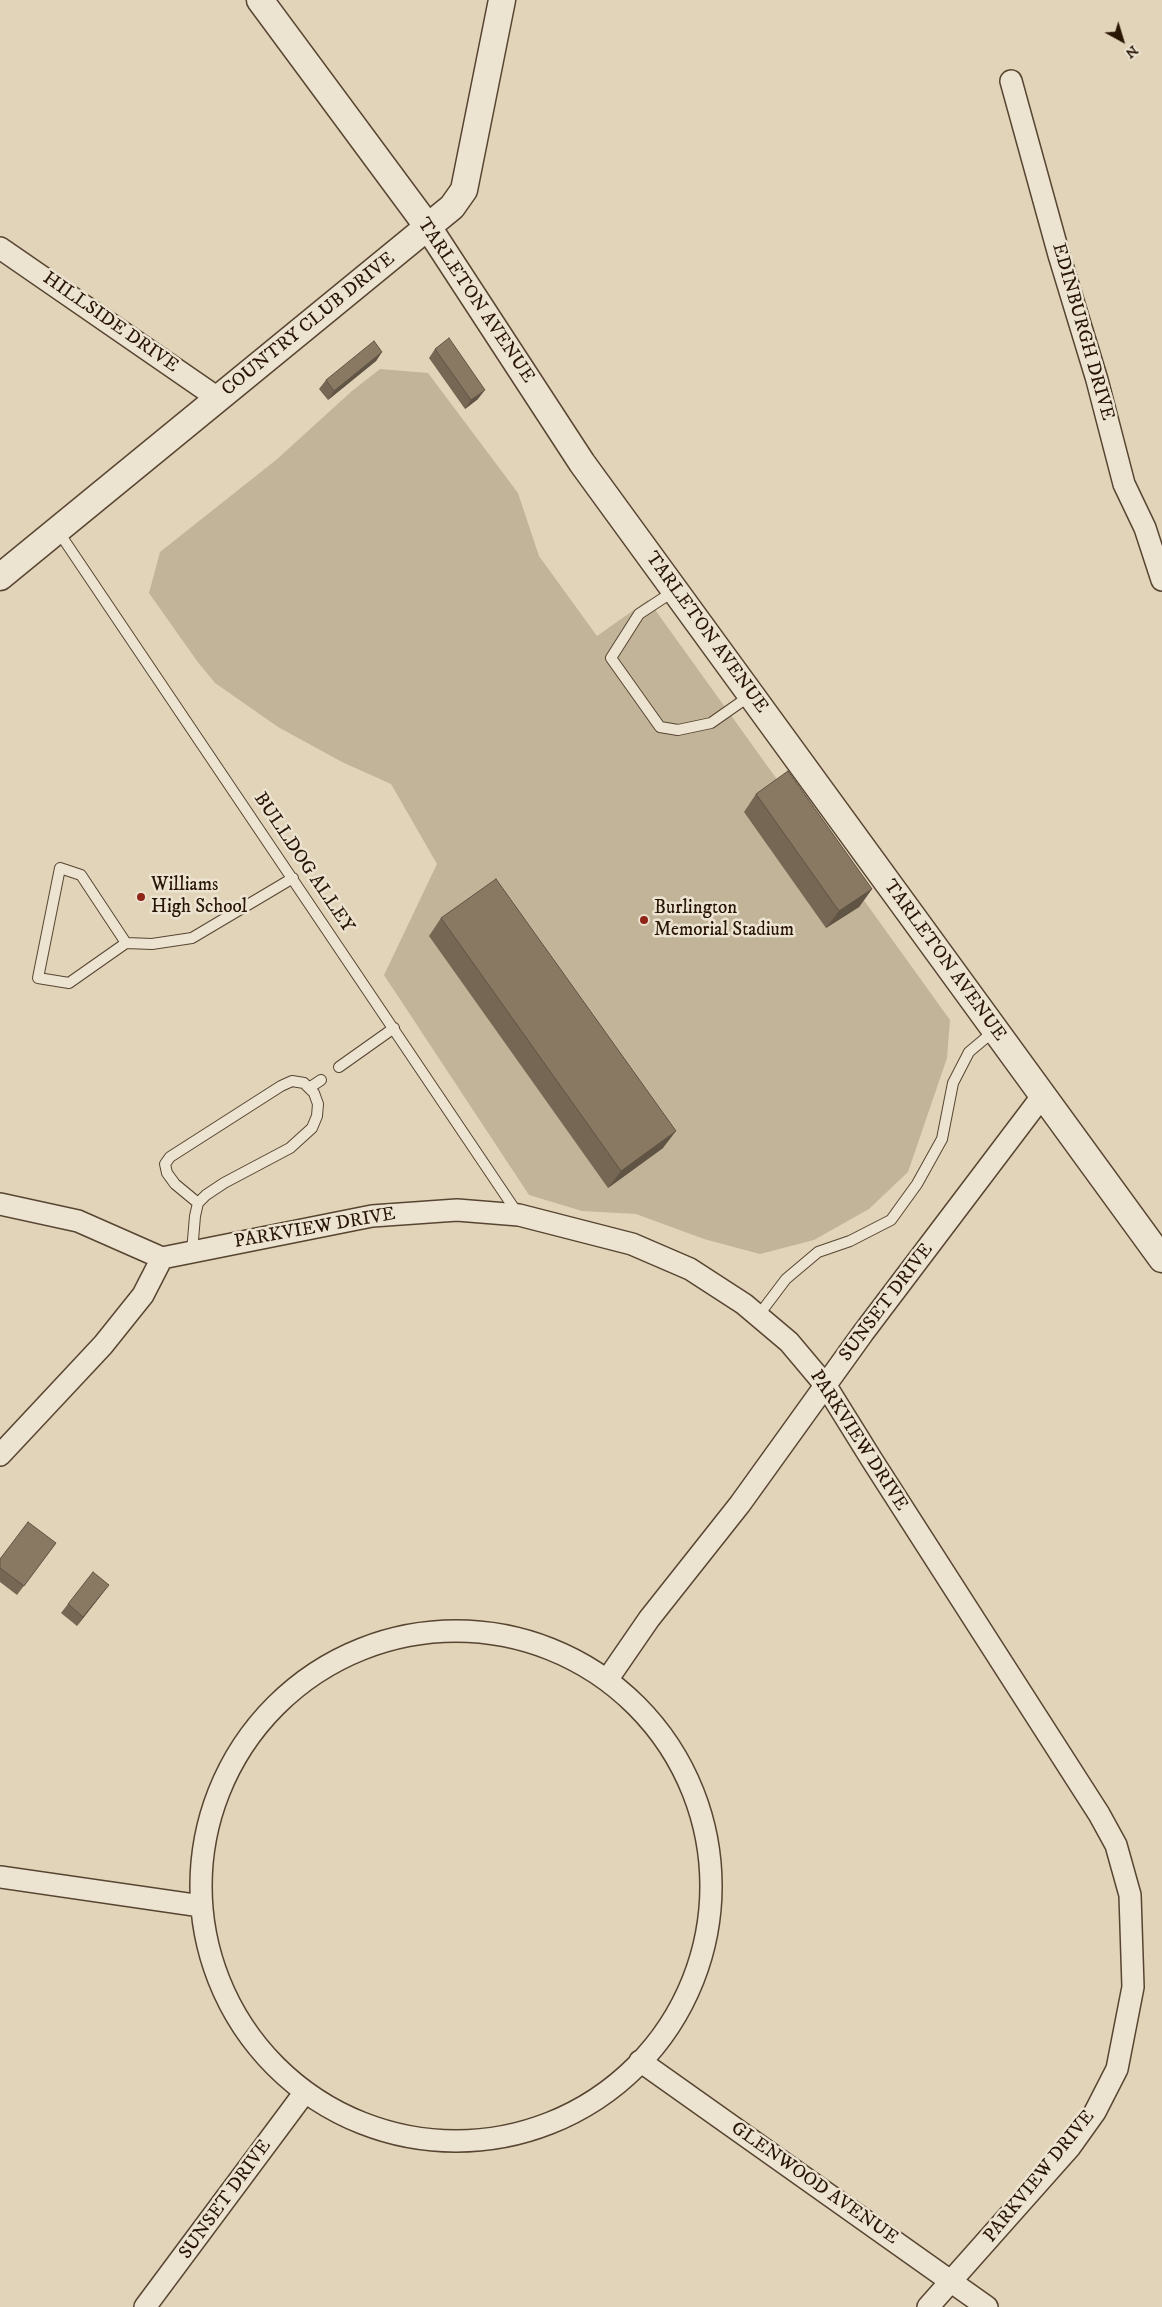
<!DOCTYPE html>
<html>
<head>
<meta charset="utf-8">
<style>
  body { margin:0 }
  #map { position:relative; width:1162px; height:2307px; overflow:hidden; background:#e1d4b8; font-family:"IM FELL DW Pica",serif }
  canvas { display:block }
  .north { position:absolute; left:1097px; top:15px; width:50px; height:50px; -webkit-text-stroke:4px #ece3d1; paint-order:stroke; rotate:141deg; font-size:14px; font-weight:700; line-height:20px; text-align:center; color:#291504 }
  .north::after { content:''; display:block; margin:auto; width:18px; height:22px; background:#291504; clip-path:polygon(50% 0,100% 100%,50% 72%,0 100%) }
</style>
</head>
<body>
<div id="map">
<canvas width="1162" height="2307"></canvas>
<div class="north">N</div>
</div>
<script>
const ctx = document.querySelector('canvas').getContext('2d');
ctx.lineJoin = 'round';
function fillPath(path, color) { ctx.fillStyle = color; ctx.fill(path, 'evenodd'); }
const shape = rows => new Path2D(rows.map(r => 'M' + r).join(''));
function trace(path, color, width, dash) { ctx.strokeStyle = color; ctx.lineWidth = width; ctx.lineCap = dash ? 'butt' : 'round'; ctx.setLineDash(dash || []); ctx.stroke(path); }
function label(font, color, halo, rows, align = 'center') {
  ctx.font = font + ' "IM FELL DW Pica",serif'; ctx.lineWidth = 5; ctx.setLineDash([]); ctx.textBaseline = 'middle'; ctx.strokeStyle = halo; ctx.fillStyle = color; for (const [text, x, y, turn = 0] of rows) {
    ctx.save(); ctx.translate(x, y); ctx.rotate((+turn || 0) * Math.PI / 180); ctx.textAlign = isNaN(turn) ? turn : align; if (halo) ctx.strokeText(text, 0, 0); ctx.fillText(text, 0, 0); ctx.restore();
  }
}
fillPath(shape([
  [380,369,428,373,518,493,539,556,597,636,648,600,950,1020,947,1058,908,1172,869,1209,814,1240,760,1254,704,1239,636,1214,582,1211,529,1195,384,975,437,864,391,784,342,762,278,727,215,683,197,661,149,593,160,552,276,460,352,391]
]), '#c2b499');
const service = shape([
  [58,531,518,1214],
  [674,591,639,614,611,658,660,727,678,730,711,723,751,695],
  [126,943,81,875,60,868,38,978,69,983,126,943,152,944,192,938,293,878],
  [339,1067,394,1028],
  [309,1088,321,1080],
  [192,1252,195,1216,198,1203,206,1195,224,1183,290,1148,312,1128,317,1116,318,1104,314,1093,304,1083,292,1081,281,1086,170,1157,165,1164,167,1173,175,1184,198,1203],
  [758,1316,786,1279,818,1252,850,1241,891,1220,917,1184,942,1139,953,1083,969,1052,994,1031]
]);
const minor = shape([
  [1011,81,1059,255,1097,380,1124,484,1145,528,1162,580],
  [0,248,219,399],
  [0,1204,78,1221,162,1258],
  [0,1455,103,1345,143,1295,162,1258,372,1216,457,1210,519,1215,632,1244,690,1269,744,1304,789,1342,826,1386,872,1460,1099,1814,1116,1845,1130,1895,1133,1987,1117,2069,1095,2112,1070,2147,928,2307],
  '201 1886a255 255 0 1 1 510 0a255 255 0 1 1-510 0Z',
  [607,1680,649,1619,740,1504,863,1333,1043,1095],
  [0,1877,201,1906],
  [640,2061,987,2307],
  [145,2307,305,2092]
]);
const tertiary = shape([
  [260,0,428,227,582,463,1162,1259],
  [0,577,452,207,464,190,502,0]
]);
trace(service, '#574531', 12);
trace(minor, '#574531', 24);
trace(tertiary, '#574531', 29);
trace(service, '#ece3d1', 10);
trace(minor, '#ece3d1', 21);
trace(tertiary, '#ece3d1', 26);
fillPath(shape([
  [435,349,478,399,465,409,429,358],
  [382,352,376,361,328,400,319,389,326,380],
  [756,794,872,889,859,907,826,928,744,812],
  [441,918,663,1148,608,1188,429,936],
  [56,1543,17,1595,0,1582,0,1559],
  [102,1594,77,1626,61,1613,68,1604]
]), '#766754');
fillPath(shape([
  [382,352,376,361,328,400,334,391],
  [485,390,478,399,465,409,471,400],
  [872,889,859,907,826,928,839,911],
  [676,1131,663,1148,608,1188,621,1171],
  [109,1585,102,1594,77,1626,83,1617]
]), '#605445');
const building = shape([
  [449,338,485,390,471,400,435,349,449,338],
  [374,341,382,352,334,391,326,380,374,341],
  [788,771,872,889,839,911,756,794,788,771],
  [496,879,676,1131,621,1171,441,918,496,879],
  [28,1522,56,1543,24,1586,0,1568,0,1559,28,1522],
  [93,1572,109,1585,83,1617,68,1604,93,1572]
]);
fillPath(building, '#897862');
trace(building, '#605445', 1);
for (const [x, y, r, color] of [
  [141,897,5,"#8f2418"],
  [644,920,5,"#8f2418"]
]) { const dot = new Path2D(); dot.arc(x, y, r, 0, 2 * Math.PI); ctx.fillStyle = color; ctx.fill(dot); trace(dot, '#ece3d1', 2); }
label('19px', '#291504', '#ece3d1', [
  ["TARLETON AVENUE",475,301,56],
  ["HILLSIDE DRIVE",110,323,35],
  ["COUNTRY CLUB DRIVE",309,325,-39],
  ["EDINBURGH DRIVE",1082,332,74],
  ["TARLETON AVENUE",706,633,54],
  ["BULLDOG ALLEY",303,863,56],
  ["TARLETON AVENUE",944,961,54],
  ["PARKVIEW DRIVE",315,1229,-10],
  ["SUNSET DRIVE",887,1303,-53],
  ["PARKVIEW DRIVE",858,1441,57],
  ["PARKVIEW DRIVE",1040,2177,-51],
  ["GLENWOOD AVENUE",814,2184,35],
  ["SUNSET DRIVE",226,2200,-54]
]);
label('19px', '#291504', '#ece3d1', [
  ["Williams",151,886],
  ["High School",151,908],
  ["Burlington",654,909],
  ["Memorial Stadium",654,931]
], 'left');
</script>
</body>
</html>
